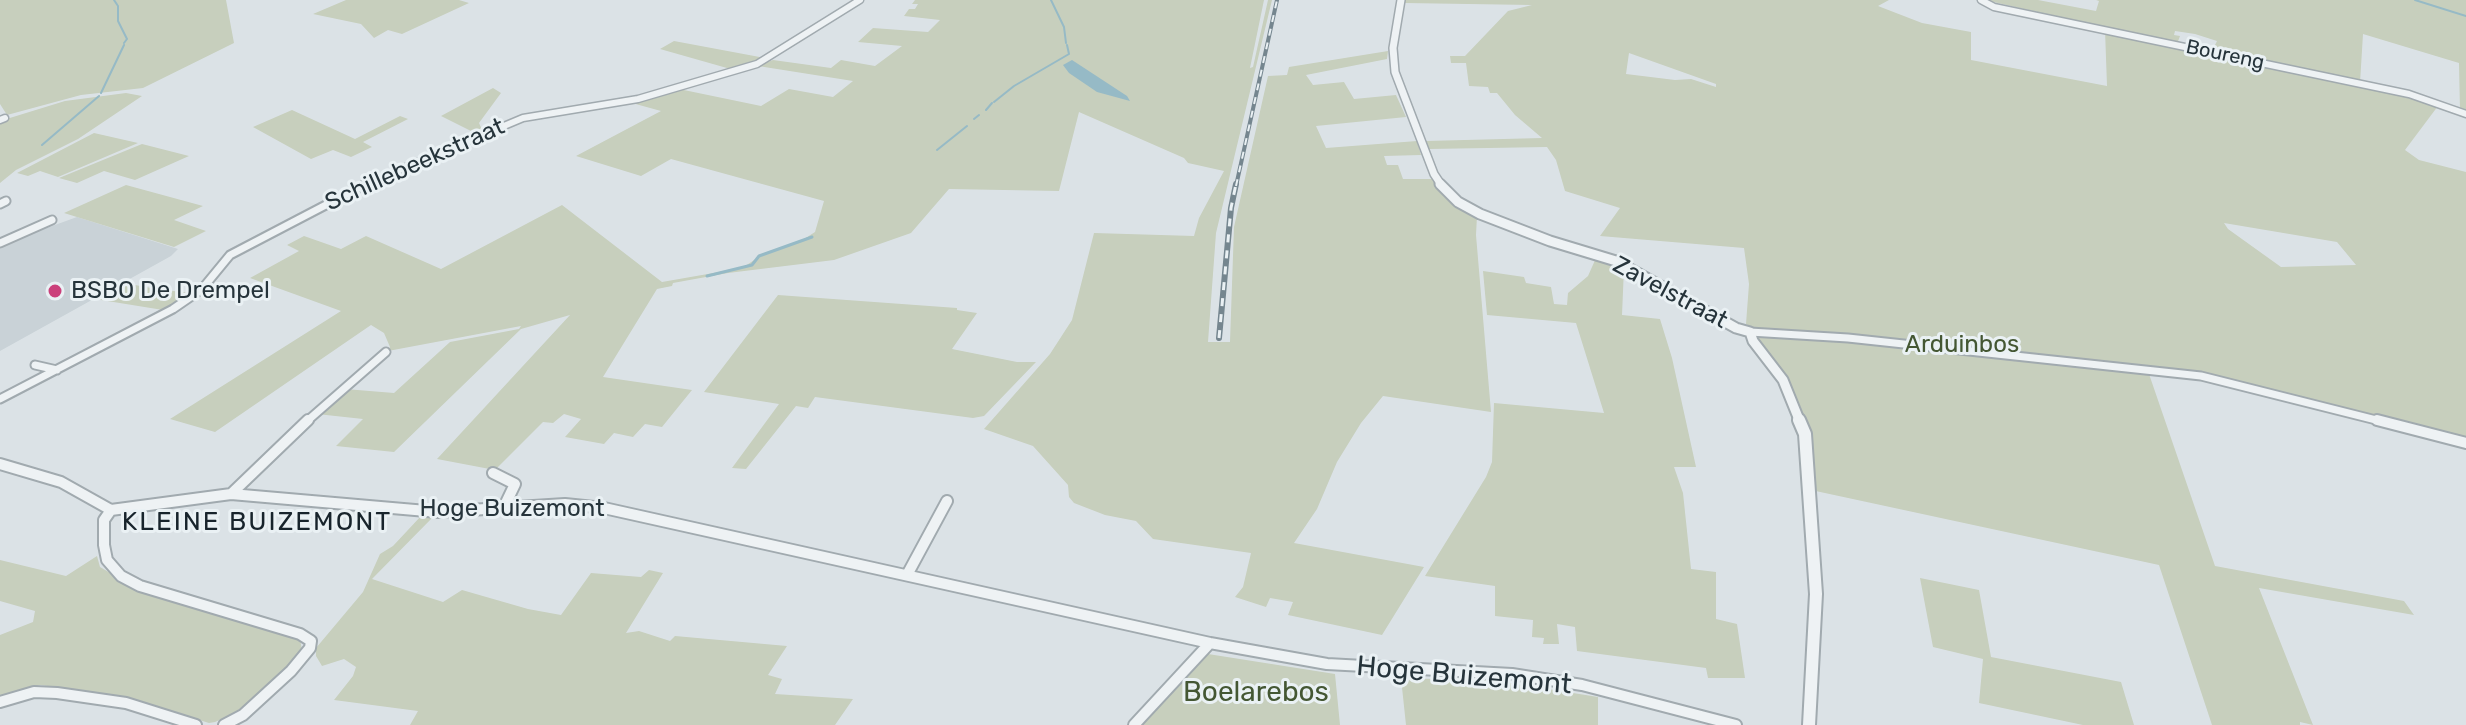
<!DOCTYPE html>
<html>
<head>
<meta charset="utf-8">
<style>
  body { margin:0 }
  canvas { display:block; background:#dbe2e6 }
</style>
</head>
<body>
<canvas width="2466" height="725"></canvas>
<script>
const ctx = document.querySelector('canvas').getContext('2d');
ctx.lineJoin = 'round';
function fillPath(path, color) { ctx.fillStyle = color; ctx.fill(path, 'evenodd'); }
const shape = rows => new Path2D(rows.map(r => 'M' + r).join(''));
function trace(path, color, width, dash) { ctx.strokeStyle = color; ctx.lineWidth = width; ctx.lineCap = dash ? 'butt' : 'round'; ctx.setLineDash(dash || []); ctx.stroke(path); }
function label(font, color, halo, rows, align = 'center') {
  ctx.font = font + ' Rubik,sans-serif'; ctx.lineWidth = 6; ctx.setLineDash([]); ctx.textBaseline = 'middle'; ctx.strokeStyle = halo; ctx.fillStyle = color; for (const [text, x, y, turn = 0] of rows) {
    ctx.save(); ctx.translate(x, y); ctx.rotate((+turn || 0) * Math.PI / 180); ctx.textAlign = isNaN(turn) ? turn : align; if (halo) ctx.strokeText(text, 0, 0); ctx.fillText(text, 0, 0); ctx.restore();
  }
}
fillPath(shape([
  [77,217,178,249,171,256,0,351,0,245]
]), '#c9d2d7');
fillPath(shape([
  [0,0,226,0,234,43,143,88,81,95,7,115,0,104],
  [346,0,459,0,469,3,402,34,388,30,374,38,361,24,313,14],
  [915,0,1264,0,1250,68,1253,67,1268,0,1272,0,1216,233,1208,342,1230,342,1234,227,1268,76,1287,75,1289,67,1388,51,1387,59,1306,75,1313,85,1344,82,1354,99,1396,95,1406,117,1316,126,1326,148,1417,141,1421,155,1384,156,1387,165,1398,165,1403,179,1433,179,1440,189,1477,216,1476,235,1491,412,1383,396,1361,423,1337,462,1317,509,1294,543,1424,567,1382,635,1288,615,1293,602,1270,598,1266,607,1235,597,1243,587,1251,553,1153,539,1136,521,1105,515,1074,503,1069,497,1068,485,1033,446,984,429,1050,354,1072,320,1094,233,1194,236,1199,218,1224,171,1188,163,1184,158,1079,112,1059,191,949,189,911,233,834,260,728,273,673,283,672,286,657,289,603,377,692,390,662,427,645,424,633,437,614,433,604,444,565,437,581,419,564,414,553,423,543,422,495,470,437,459,570,315,521,329,394,452,336,446,363,419,317,414,345,389,394,393,450,342,519,329,521,326,388,351,390,347,384,333,371,325,215,432,170,419,341,311,250,278,299,251,287,245,304,236,341,249,366,236,441,269,562,205,662,282,742,268,765,253,801,241,815,232,824,201,671,159,641,176,576,156,661,111,632,103,679,89,761,106,789,89,833,97,853,81,758,66,773,60,831,68,841,60,875,66,902,46,858,42,873,28,928,32,940,20,904,16,909,9,915,9,918,4,912,4],
  [1404,0,1889,0,1878,6,1922,23,1971,32,1971,60,2107,86,2105,30,2399,93,2438,106,2405,150,2419,160,2466,172,2466,440,2212,375,2149,374,2215,566,2404,601,2414,615,2259,588,2313,725,2300,722,2300,725,2212,725,2159,565,1811,490,1805,421,1800,406,1789,385,1754,337,1751,327,1746,324,1749,284,1744,248,1600,236,1620,208,1565,191,1556,160,1547,147,1429,149,1426,141,1542,138,1515,115,1497,93,1490,93,1488,87,1469,86,1466,63,1451,63,1450,56,1465,56,1508,11,1532,5,1404,3],
  [1629,53,1716,84,1716,87,1691,79,1675,80,1626,74],
  [2224,223,2337,242,2356,265,2281,267,2228,229],
  [1985,0,2038,0,2096,11,2099,1,2096,0,2466,0,2466,113,2460,111,2459,63,2363,34,2360,83,2265,63,2266,58,2214,47,2217,41,2195,34,2175,31,2174,35,2180,36,2177,44],
  [674,41,765,58,734,70,660,49],
  [493,88,501,93,479,123,483,132,477,134,441,116],
  [126,93,142,96,78,139,16,170,0,183,0,121,65,101],
  [292,110,355,139,400,116,408,119,363,142,372,147,351,157,333,150,311,159,253,127],
  [94,133,138,143,58,177,40,171,28,176,17,173],
  [142,144,189,156,135,180,104,171,77,183,59,178],
  [126,185,203,206,174,220,206,231,174,247,64,213],
  [1596,258,1624,268,1622,315,1660,319,1672,358,1696,467,1674,467,1683,493,1691,569,1716,572,1716,619,1737,624,1745,678,1708,678,1706,668,1577,651,1575,627,1557,624,1559,644,1543,644,1544,638,1532,637,1533,620,1495,616,1495,586,1425,576,1486,477,1492,462,1494,403,1604,413,1576,323,1487,315,1483,271,1524,277,1526,283,1551,287,1554,304,1567,305,1568,293,1588,276],
  [124,283,157,289,190,293,163,310,95,299],
  [778,295,957,308,957,310,977,313,952,349,1017,362,1036,362,984,416,973,418,815,397,808,408,796,406,746,469,732,468,779,404,704,392],
  [421,516,434,516,372,579,443,602,462,590,528,609,561,615,591,573,641,577,649,570,663,573,626,633,639,631,670,641,675,636,787,646,768,675,782,679,775,694,853,699,835,725,410,725,418,711,334,700,353,676,356,667,344,659,322,666,316,656,316,648,363,592,380,554,393,546],
  [97,556,100,567,134,587,300,639,302,650,293,664,254,698,235,713,215,722,209,723,122,696,40,685,0,697,0,635,33,622,35,611,0,601,0,560,66,576],
  [1920,578,1979,590,1991,657,2121,682,2134,725,2083,725,1979,703,1983,659,1933,647],
  [1208,654,1335,674,1340,725,1141,725],
  [1401,678,1498,681,1598,697,1598,725,1406,725]
]), '#c7cfbd');
fillPath(shape([
  [1072,60,1127,96,1130,101,1097,92,1069,73,1063,65]
]), '#96bac6');
trace(shape([
  [114,0,118,6,118,21,127,39,124,43],
  [1051,0,1064,27,1066,43],
  [2415,0,2466,16],
  [101,93,124,45],
  [994,102,1014,86,1069,54,1067,45],
  [986,110,992,103],
  [974,119,979,115],
  [42,145,99,96],
  [937,150,967,126]
]), '#96bac6', 2);
trace(shape([
  [707,276,752,265,759,256,812,237]
]), '#96bac6', 3);
const minorFar2 = shape([
  [1981,0,1994,7,2409,94,2466,114],
  [0,120,5,118],
  [361,186,523,118,638,99,757,64,860,0]
]);
const minorFar1 = shape([
  [0,204,6,201],
  [0,243,52,220],
  [1750,332,1848,338,2201,376,2384,422],
  [35,365,57,370],
  [0,399,173,309,202,289,230,255,366,184],
  [306,422,386,352]
]);
const minor = shape([
  [2377,420,2466,443],
  [0,464,61,482,111,510,231,494,438,512,565,504,604,508,1210,643,1327,664,1512,674,1582,685,1736,725],
  [493,473,515,484,504,507],
  [231,494,308,420],
  [111,510,104,520,104,545,107,560,121,576,140,586,300,634,311,641,310,648,291,671,243,715,224,725],
  [907,575,947,501],
  [0,702,34,692,57,693,126,703,196,725],
  [1134,725,1210,643]
]);
const tertiaryFar2 = shape([
  [1401,0,1393,48,1395,72,1434,174,1442,186]
]);
const tertiaryFar1 = shape([
  [1440,184,1458,202,1480,214,1550,241,1616,261,1736,328,1750,332,1753,341,1783,380,1800,422]
]);
const tertiary = shape([
  [1799,420,1805,434,1816,594,1809,725]
]);
trace(minorFar2, '#a1aaaf', 9);
trace(minorFar1, '#a1aaaf', 11);
trace(minor, '#a1aaaf', 14);
trace(tertiaryFar2, '#a1aaaf', 10);
trace(tertiaryFar1, '#a1aaaf', 13);
trace(tertiary, '#a1aaaf', 16);
trace(minorFar2, '#eef2f4', 6);
trace(minorFar1, '#eef2f4', 7);
trace(minor, '#eef2f4', 10);
trace(tertiaryFar2, '#eef2f4', 7);
trace(tertiaryFar1, '#eef2f4', 9);
trace(tertiary, '#eef2f4', 12);
const railFar1 = shape([
  [1236,186,1277,0]
]);
const rail = shape([
  [1219,338,1231,208,1236,184]
]);
trace(railFar1, '#75868f', 4);
trace(rail, '#75868f', 6);
trace(railFar1, '#eaf1f4', 2, [7]);
trace(rail, '#eaf1f4', 3, [8]);
for (const [x, y, r, color] of [
  [55,291,8,"#cb407b"]
]) { const dot = new Path2D(); dot.arc(x, y, r, 0, 2 * Math.PI); ctx.fillStyle = color; ctx.fill(dot); trace(dot, '#eaf1f4', 3); }
label('20px', '#26343b', '#eaf1f4', [
  ["Boureng",2225,55,12]
]);
label('24px', '#26343b', '#eaf1f4', [
  ["Schillebeekstraat",415,165,-24],
  ["Zavelstraat",1670,293,28],
  ["Hoge Buizemont",512,509]
]);
label('24px', '#26343b', '#eaf1f4', [
  ["BSBO De Drempel",71,291]
], 'left');
label('24px', '#445733', '#eaf1f4', [
  ["Arduinbos",1962,345]
]);
ctx.letterSpacing = '2px';
label('26px', '#18242c', '#eaf1f4', [
  ["KLEINE BUIZEMONT",257,522]
]);
ctx.letterSpacing = '0px';
label('28px', '#26343b', '#eaf1f4', [
  ["Hoge Buizemont",1464,676,5]
]);
label('28px', '#445733', '#eaf1f4', [
  ["Boelarebos",1256,693]
]);
</script>
</body>
</html>
